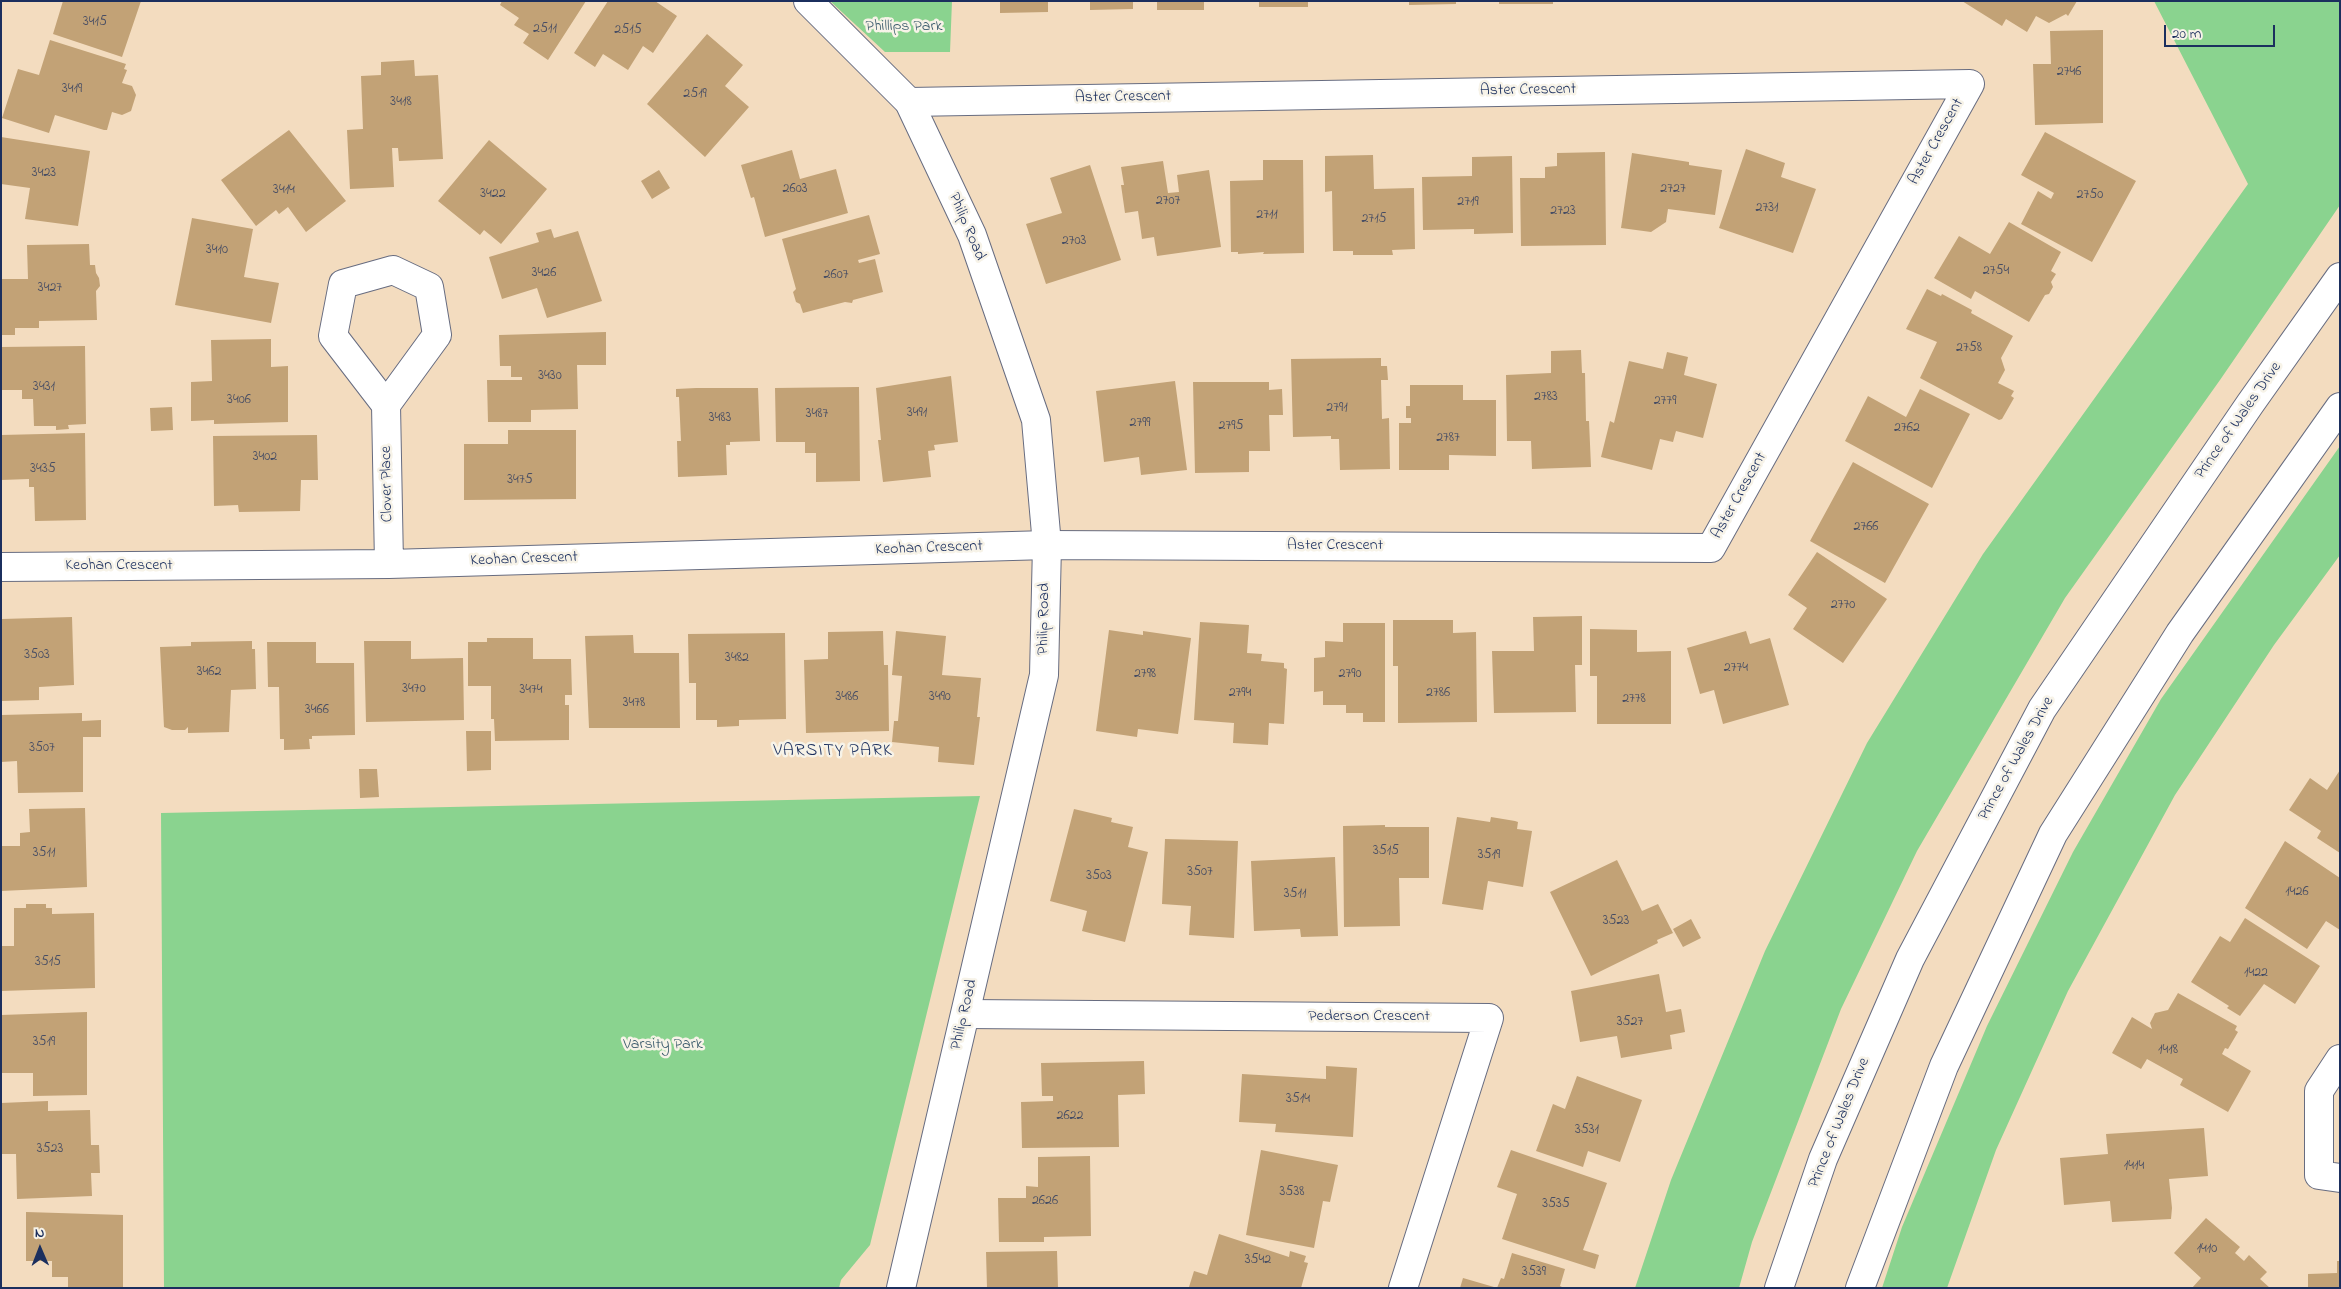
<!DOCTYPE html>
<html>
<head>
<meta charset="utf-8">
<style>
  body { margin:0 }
  #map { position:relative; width:2341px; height:1289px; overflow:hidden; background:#f3dcbf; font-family:"Indie Flower",sans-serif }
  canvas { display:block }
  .frame { position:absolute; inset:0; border:2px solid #1b2f5e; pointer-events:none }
  .north { position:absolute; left:15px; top:1224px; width:50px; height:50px; -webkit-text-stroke:4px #f7f3e8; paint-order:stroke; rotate:359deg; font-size:14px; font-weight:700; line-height:20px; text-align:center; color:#1b2f5e }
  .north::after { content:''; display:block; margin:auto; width:18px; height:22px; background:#1b2f5e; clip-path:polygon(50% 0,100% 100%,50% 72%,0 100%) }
  .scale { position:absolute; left:2164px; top:25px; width:111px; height:22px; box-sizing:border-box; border:2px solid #1b2f5e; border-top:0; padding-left:6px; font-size:15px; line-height:18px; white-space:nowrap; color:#1b2f5e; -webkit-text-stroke:4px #f7f3e8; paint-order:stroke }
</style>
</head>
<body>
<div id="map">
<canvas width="2341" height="1289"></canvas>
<div class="frame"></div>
<div class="north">N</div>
<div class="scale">20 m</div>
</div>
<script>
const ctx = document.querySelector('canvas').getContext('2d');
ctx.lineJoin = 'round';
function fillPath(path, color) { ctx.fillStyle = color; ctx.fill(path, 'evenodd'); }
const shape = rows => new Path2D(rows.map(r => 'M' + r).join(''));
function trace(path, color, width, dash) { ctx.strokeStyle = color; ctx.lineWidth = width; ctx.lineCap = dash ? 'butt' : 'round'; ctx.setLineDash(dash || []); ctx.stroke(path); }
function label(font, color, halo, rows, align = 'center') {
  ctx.font = font + ' "Indie Flower",sans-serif'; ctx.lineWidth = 5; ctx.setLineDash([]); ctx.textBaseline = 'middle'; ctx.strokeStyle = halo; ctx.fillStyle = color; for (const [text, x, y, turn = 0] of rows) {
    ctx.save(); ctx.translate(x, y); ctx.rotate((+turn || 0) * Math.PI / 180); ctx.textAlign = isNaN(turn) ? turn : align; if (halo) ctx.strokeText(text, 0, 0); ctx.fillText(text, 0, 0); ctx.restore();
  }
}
fillPath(shape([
  [830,1,952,1,950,52,885,52],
  [2154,1,2340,1,2340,205,2220,380,2065,598,1917,851,1841,1009,1752,1242,1739,1288,1635,1288,1671,1180,1765,951,1867,743,1983,554,2248,184],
  [2340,446,2340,555,2274,645,2175,795,2068,991,1996,1150,1947,1288,1882,1288,1902,1227,1987,1026,2073,852,2161,699],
  [980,796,870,1245,841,1280,839,1288,164,1288,161,813]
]), '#8ad38f');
fillPath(shape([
  [63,1,141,1,122,57,53,34],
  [502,1,586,1,548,60,523,43,529,34,514,25,519,18,500,5],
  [608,1,655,1,677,16,653,53,643,46,628,70,603,54,595,67,574,53],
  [1000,1,1048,1,1048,12,1000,13],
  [1090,1,1133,1,1133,9,1090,10],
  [1157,1,1204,1,1204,10,1157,10],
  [1259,1,1308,1,1308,7,1259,7],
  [1409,1,1456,1,1456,4,1409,5],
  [1499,1,1553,1,1553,4,1499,4],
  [1962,1,2077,1,2068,16,2066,14,2049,23,2036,16,2027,32,2006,19,2002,26],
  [2103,30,2103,123,2035,125,2033,64,2051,64,2050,31],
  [707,34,743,65,725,86,749,107,705,157,647,104],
  [50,40,126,64,124,69,127,70,122,83,132,86,136,95,131,111,122,115,112,112,107,130,104,130,55,115,49,133,2,118,18,69,39,75],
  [414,60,415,76,438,75,443,159,399,161,398,148,392,148,394,187,350,189,347,130,363,129,361,76,381,75,381,62],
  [289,130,346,201,306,232,288,207,279,214,276,210,256,226,221,180],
  [2045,132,2136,181,2092,262,2021,224,2038,191,2051,199,2054,193,2021,175],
  [1,137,90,151,78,226,25,219,30,188,1,184],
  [489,140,547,189,501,244,484,230,480,235,438,201],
  [1746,149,1785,163,1781,177,1816,189,1793,253,1719,228],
  [792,150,800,179,836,169,848,213,765,237,754,197,751,198,741,165],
  [1605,152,1606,245,1521,246,1520,178,1545,178,1545,167,1557,166,1557,153],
  [1632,153,1689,162,1689,165,1722,170,1715,215,1668,209,1666,222,1651,232,1621,228],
  [1373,155,1374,189,1414,188,1415,249,1392,250,1393,255,1353,255,1353,251,1333,251,1332,191,1325,192,1325,156],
  [1512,156,1513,233,1474,234,1474,229,1423,230,1422,177,1472,176,1472,157],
  [1263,160,1303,160,1304,253,1263,254,1264,252,1238,254,1238,252,1231,252,1230,181,1263,180],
  [1163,161,1168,193,1179,192,1177,175,1209,170,1221,247,1157,256,1154,237,1142,239,1138,211,1125,213,1121,185,1124,185,1121,167],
  [1090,165,1121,260,1046,284,1026,224,1062,213,1050,178],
  [659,170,670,188,652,199,641,181],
  [869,215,880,254,858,260,859,263,875,259,883,292,853,300,852,303,845,302,803,313,800,304,796,302,793,292,796,289,782,239],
  [192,218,253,229,244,277,279,283,271,323,175,305],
  [2009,222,2061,252,2051,271,2056,274,2051,282,2053,287,2049,294,2045,295,2029,322,1975,291,1971,299,1934,278,1959,236,1990,254],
  [551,229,554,238,578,231,602,301,547,318,537,288,502,299,489,257,539,242,536,233],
  [89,244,90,265,95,265,96,273,99,278,100,286,96,291,97,320,39,321,39,328,15,328,15,335,1,335,1,279,28,279,27,245],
  [1927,289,1941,296,1942,294,1972,310,1971,313,2013,336,2001,358,2005,370,1998,383,2014,391,2011,396,2014,398,2002,419,1999,420,1920,378,1937,342,1906,329],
  [606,332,606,365,577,365,578,409,531,410,531,422,488,422,487,380,522,380,522,377,511,377,511,366,500,366,499,335],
  [271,339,271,367,288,366,288,422,214,424,214,420,191,421,191,382,212,381,211,340],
  [85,346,86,424,68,425,69,429,56,430,56,426,34,426,33,399,22,399,22,390,1,390,1,347],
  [1581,350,1582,373,1585,373,1586,421,1589,421,1591,467,1532,469,1531,441,1507,441,1506,375,1551,373,1551,351],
  [1667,352,1688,357,1684,375,1717,384,1703,438,1676,431,1673,442,1660,439,1652,470,1601,457,1610,421,1614,423,1629,361,1663,369],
  [1381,358,1381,366,1387,366,1388,380,1381,380,1382,419,1389,418,1390,469,1340,470,1339,439,1331,439,1331,436,1293,437,1291,359],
  [951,376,958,442,934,445,935,450,928,451,931,477,883,482,878,440,881,440,876,388],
  [1175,381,1187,470,1141,475,1139,457,1104,462,1096,391],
  [1193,382,1269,382,1269,390,1282,389,1283,415,1269,415,1270,451,1249,451,1249,472,1195,473],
  [1410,385,1463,385,1463,400,1496,400,1496,456,1449,455,1449,470,1399,470,1399,423,1411,423,1411,418,1406,418,1406,406,1410,406],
  [859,387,860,481,816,482,816,453,805,453,805,442,776,442,775,388],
  [696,388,758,388,760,441,730,442,730,445,726,445,727,475,678,477,677,441,681,441,679,397,676,397,676,389],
  [1920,389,1970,414,1932,488,1845,441,1868,396,1906,417],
  [172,407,173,430,151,431,150,408],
  [508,430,576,430,576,499,464,500,464,444,508,444],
  [85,433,86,520,35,521,34,487,29,487,29,479,1,480,1,435],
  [317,435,318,480,301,480,300,511,239,512,238,505,214,506,213,436],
  [1853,462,1929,504,1885,583,1810,541],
  [1817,552,1887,599,1843,663,1793,629,1807,608,1788,595],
  [1582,616,1582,665,1575,665,1576,712,1494,713,1492,651,1534,651,1533,617],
  [72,617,74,685,39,687,39,700,1,701,2,619],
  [1393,620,1453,620,1453,633,1476,632,1477,722,1398,723,1398,666,1393,666],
  [1200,622,1249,625,1247,653,1262,654,1261,661,1284,663,1284,668,1287,669,1284,724,1269,723,1268,745,1233,743,1234,723,1194,720],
  [1343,623,1385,623,1385,722,1363,722,1363,713,1346,713,1346,705,1323,705,1323,691,1314,692,1314,658,1325,657,1325,641,1343,642],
  [1590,629,1637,630,1637,652,1671,651,1671,724,1597,724,1597,676,1590,676],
  [1109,630,1143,635,1143,631,1191,638,1178,734,1138,729,1137,737,1096,731],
  [883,631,884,665,888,665,889,731,806,733,804,660,828,659,828,632],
  [896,631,946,636,942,675,981,678,977,717,980,717,974,765,938,762,939,747,892,742,894,721,898,721,902,676,892,675],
  [1746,631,1750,644,1770,638,1789,705,1723,724,1714,690,1700,694,1687,648],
  [785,633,786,719,739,720,739,726,717,727,717,720,696,720,696,683,689,683,688,634],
  [633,635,634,653,679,653,680,728,589,728,585,636],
  [487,638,533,638,533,659,571,659,572,695,565,695,565,705,569,705,569,740,495,741,494,719,491,719,491,686,468,686,468,642,487,642],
  [252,641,252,649,255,649,256,689,231,690,229,732,188,733,188,727,185,730,172,730,164,727,160,647,191,646,191,642],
  [364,641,411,641,411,659,463,658,464,720,366,722],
  [267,642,316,642,316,663,354,663,355,735,312,736,312,739,309,739,310,749,284,750,284,739,280,739,279,687,268,687],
  [82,713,82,721,101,720,101,737,83,737,83,792,18,793,17,761,1,762,1,715],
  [466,731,491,731,491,770,467,771],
  [359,769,377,769,379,797,360,798],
  [2340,770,2340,853,2317,838,2321,831,2289,810,2310,778,2327,790],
  [85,808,87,887,1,891,1,846,20,846,20,833,30,832,29,809],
  [1074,809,1112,818,1111,822,1133,827,1128,847,1148,852,1125,942,1082,931,1087,911,1050,901],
  [1457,817,1490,822,1491,817,1515,821,1518,822,1517,829,1532,831,1523,887,1488,881,1483,910,1442,904],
  [1385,825,1385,827,1429,827,1429,878,1399,878,1400,926,1344,927,1343,826],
  [1165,839,1238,841,1234,938,1189,935,1191,906,1162,904],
  [2285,841,2340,878,2340,930,2326,921,2307,949,2245,908],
  [1335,857,1338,936,1301,937,1300,929,1254,931,1251,861],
  [1617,860,1642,911,1658,904,1673,933,1657,940,1658,943,1591,976,1550,892],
  [26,904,46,904,46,908,52,908,52,914,94,913,95,988,1,991,1,946,14,946,14,908,26,908],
  [2245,918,2320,966,2295,1004,2264,984,2240,1016,2227,1008,2229,1006,2191,982,2220,936,2230,942],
  [1691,919,1701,938,1683,947,1673,929],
  [1659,974,1666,1012,1681,1009,1682,1014,1685,1032,1670,1035,1672,1049,1621,1058,1617,1036,1580,1042,1571,991],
  [2178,993,2237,1026,2235,1030,2238,1032,2228,1049,2225,1048,2222,1054,2251,1071,2228,1112,2180,1085,2183,1079,2147,1059,2141,1069,2112,1053,2132,1017,2152,1029,2150,1023,2155,1013,2168,1010],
  [87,1012,87,1095,33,1096,33,1073,1,1073,1,1015],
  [1144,1061,1145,1094,1118,1095,1119,1147,1022,1148,1021,1102,1053,1101,1053,1096,1042,1096,1041,1063],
  [1326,1066,1357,1068,1353,1137,1275,1132,1276,1124,1239,1122,1242,1074,1326,1079],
  [1577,1076,1642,1100,1620,1162,1588,1151,1583,1167,1536,1151,1553,1104,1565,1109],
  [48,1101,48,1111,90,1110,91,1145,99,1145,100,1173,91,1173,92,1196,17,1199,16,1154,1,1154,1,1103],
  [2204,1128,2208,1176,2169,1179,2172,1208,2171,1219,2112,1222,2110,1201,2064,1205,2060,1158,2108,1154,2106,1134],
  [1261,1150,1338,1165,1330,1202,1323,1201,1314,1248,1246,1235],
  [1511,1150,1607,1183,1583,1250,1599,1255,1595,1269,1502,1239,1517,1194,1497,1187],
  [1090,1156,1091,1236,1044,1237,1044,1242,999,1242,998,1198,1026,1198,1026,1186,1038,1187,1038,1157],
  [26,1212,123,1215,123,1288,68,1288,68,1277,52,1277,52,1261,26,1261],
  [2206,1218,2240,1247,2235,1253,2244,1261,2249,1255,2267,1272,2260,1279,2270,1288,2192,1288,2201,1278,2174,1253],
  [1219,1234,1289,1257,1290,1251,1306,1256,1304,1262,1308,1263,1301,1288,1189,1287,1194,1271,1207,1275],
  [1057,1251,1058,1288,987,1288,986,1252],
  [1512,1253,1565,1269,1560,1286,1564,1288,1497,1288,1501,1278,1504,1279],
  [2337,1261,2340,1261,2340,1288,2308,1288,2308,1274,2337,1273],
  [1463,1278,1494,1287,1494,1288,1460,1288]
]), '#c2a276');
const street = shape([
  [386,405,437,335,429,287,393,270,343,284,333,336,386,405,389,564],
  [1,567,389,564,1047,545,1711,548,1970,84,909,102],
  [966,1014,1489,1018,1403,1288],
  [2340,1059,2319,1091,2319,1175,2340,1178]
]);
const secondary = shape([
  [808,1,909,102,972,235,1036,420,1047,545,1044,675,901,1288],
  [1779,1288,1823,1159,1910,959,2042,709,2250,404,2340,277],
  [1860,1288,1944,1066,2053,834,2180,633,2340,407]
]);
trace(street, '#676c80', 30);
trace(secondary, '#676c80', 30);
trace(street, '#fff', 28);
trace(secondary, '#fff', 28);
label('14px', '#454c64', null, [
  ["3415",95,23],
  ["2511",545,30],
  ["2515",628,31],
  ["2746",2069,73],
  ["3419",72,90],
  ["2519",695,95],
  ["3418",401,103],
  ["3423",44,174],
  ["2603",795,190],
  ["2727",1673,190],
  ["3414",284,191],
  ["3422",493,195],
  ["2750",2090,196],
  ["2707",1168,202],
  ["2719",1468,203],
  ["2731",1767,209],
  ["2723",1563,212],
  ["2711",1267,216],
  ["2715",1374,220],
  ["2703",1074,242],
  ["3410",217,251],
  ["2754",1996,272],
  ["3426",544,274],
  ["2607",836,276],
  ["3427",50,289],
  ["2758",1969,349],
  ["3430",550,377],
  ["3431",44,388],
  ["2783",1546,398],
  ["3406",239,401],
  ["2779",1665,402],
  ["2791",1337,409],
  ["3491",917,414],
  ["3487",817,415],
  ["3483",720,419],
  ["2799",1140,424],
  ["2795",1231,427],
  ["2762",1907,429],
  ["2787",1448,439],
  ["3402",265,458],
  ["3435",43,470],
  ["3475",520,481],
  ["2766",1866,528],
  ["2770",1843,606],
  ["3503",37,656],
  ["3482",737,659],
  ["2774",1736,669],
  ["3462",209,673],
  ["2798",1145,675],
  ["2790",1350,675],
  ["3470",414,690],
  ["3474",531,691],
  ["2794",1240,694],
  ["2786",1438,694],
  ["3486",847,698],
  ["3490",940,698],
  ["2778",1634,700],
  ["3478",634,704],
  ["3466",317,711],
  ["3507",42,749],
  ["3515",1386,852],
  ["3511",44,854],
  ["3519",1489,856],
  ["3507",1200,873],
  ["3503",1099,877],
  ["1426",2297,893],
  ["3511",1295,895],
  ["3523",1616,922],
  ["3515",48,963],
  ["1422",2256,974],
  ["3527",1630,1023],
  ["3519",44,1043],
  ["1418",2168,1051],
  ["3514",1298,1100],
  ["2622",1070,1117],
  ["3531",1587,1131],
  ["3523",50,1150],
  ["1414",2134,1167],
  ["3538",1292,1193],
  ["2626",1045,1202],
  ["3535",1556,1205],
  ["1410",2207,1250],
  ["3542",1258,1261],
  ["3539",1534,1273]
]);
label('16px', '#37586a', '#f7f3e8', [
  ["Phillips Park",904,27],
  ["Varsity Park",663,1045]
]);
label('16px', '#1b2f5e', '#f7f3e8', [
  ["Aster Crescent",1528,91,-1],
  ["Aster Crescent",1123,98,-1],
  ["Aster Crescent",1937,142,-61],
  ["Philip Road",966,227,67],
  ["Prince of Wales Drive",2239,421,-55],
  ["Clover Place",388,484,-91],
  ["Aster Crescent",1740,496,-61],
  ["Aster Crescent",1335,546],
  ["Keohan Crescent",929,549,-2],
  ["Keohan Crescent",524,560,-2],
  ["Keohan Crescent",119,566],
  ["Philip Road",1045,619,-89],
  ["Prince of Wales Drive",2017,759,-61],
  ["Philip Road",965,1015,-77],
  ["Pederson Crescent",1369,1017],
  ["Prince of Wales Drive",1840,1123,-68]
]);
ctx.letterSpacing = '1px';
label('18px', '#1b2f5e', '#f7f3e8', [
  ["VARSITY PARK",833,752]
]);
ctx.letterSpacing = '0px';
</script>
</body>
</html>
